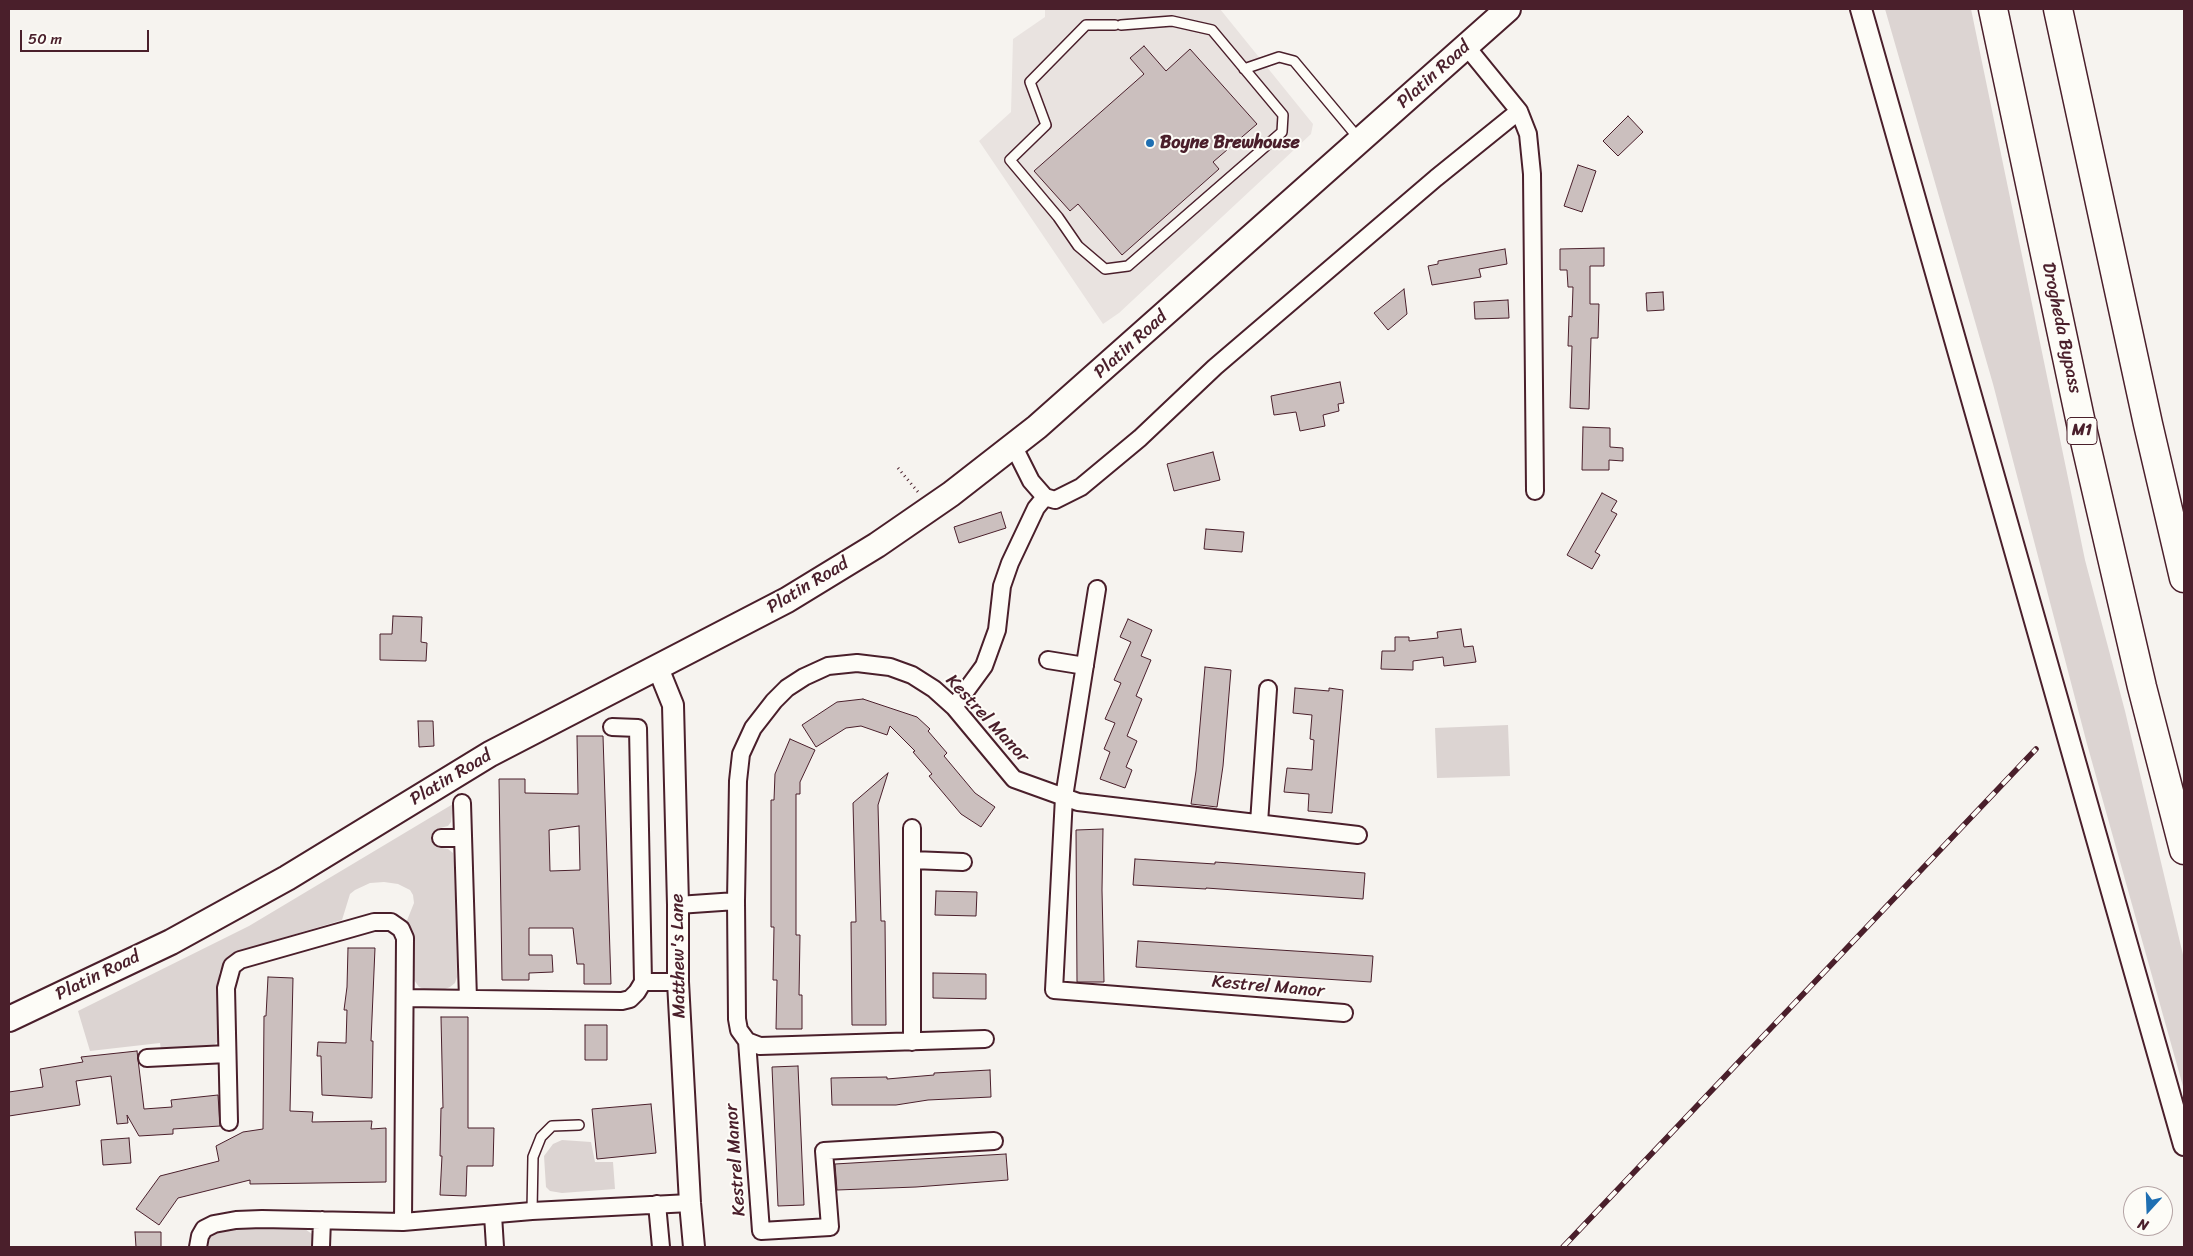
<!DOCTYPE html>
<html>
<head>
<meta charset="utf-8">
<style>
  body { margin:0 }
  #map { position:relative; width:2193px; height:1256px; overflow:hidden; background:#f6f3ef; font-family:Sriracha,sans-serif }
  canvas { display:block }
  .frame { position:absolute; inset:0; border:10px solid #4a1f2b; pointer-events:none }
  .north { position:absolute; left:2123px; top:1186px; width:50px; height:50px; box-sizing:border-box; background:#fdfcf7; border:1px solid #b5a4a5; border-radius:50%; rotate:200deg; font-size:14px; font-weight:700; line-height:20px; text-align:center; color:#4a1f2b }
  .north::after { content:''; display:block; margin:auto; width:18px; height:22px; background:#1f6fb2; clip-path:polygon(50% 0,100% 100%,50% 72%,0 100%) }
  .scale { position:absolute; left:20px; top:30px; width:129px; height:22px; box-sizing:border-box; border:2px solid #4a1f2b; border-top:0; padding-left:6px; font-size:15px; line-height:18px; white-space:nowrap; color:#4a1f2b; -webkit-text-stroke:4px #fdfcf7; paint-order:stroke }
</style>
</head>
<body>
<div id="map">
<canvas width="2193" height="1256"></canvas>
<div class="frame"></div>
<div class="north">N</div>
<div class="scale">50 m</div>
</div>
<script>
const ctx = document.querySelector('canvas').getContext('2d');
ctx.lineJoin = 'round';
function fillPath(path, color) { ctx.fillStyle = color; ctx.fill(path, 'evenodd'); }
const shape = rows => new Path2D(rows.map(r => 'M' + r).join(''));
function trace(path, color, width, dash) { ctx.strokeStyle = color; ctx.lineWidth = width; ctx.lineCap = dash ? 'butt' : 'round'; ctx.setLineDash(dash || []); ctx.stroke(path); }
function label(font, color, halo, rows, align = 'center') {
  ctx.font = font + ' Sriracha,sans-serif'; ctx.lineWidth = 4; ctx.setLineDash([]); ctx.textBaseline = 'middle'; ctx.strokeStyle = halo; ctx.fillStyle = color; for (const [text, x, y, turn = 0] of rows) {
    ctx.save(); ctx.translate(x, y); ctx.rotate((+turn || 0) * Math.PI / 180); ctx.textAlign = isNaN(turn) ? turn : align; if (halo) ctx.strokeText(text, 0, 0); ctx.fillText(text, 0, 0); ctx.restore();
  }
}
fillPath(shape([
  [1045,9,1220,9,1313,124,1311,134,1119,313,1103,324,979,141,1011,112,1013,39,1045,17]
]), '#e9e3e0');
fillPath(shape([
  [1885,9,1971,9,2085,560,2125,711,2184,959,2184,1090,2087,744,1993,384],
  [1508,725,1510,776,1437,778,1435,728],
  [453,804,451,822,448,826,436,829,436,847,448,849,453,853,454,861,457,977,455,983,450,987,445,989,424,989,419,987,412,977,406,923,414,903,413,895,410,890,398,884,384,882,370,883,355,890,350,894,342,920,246,949,230,958,223,965,219,973,218,1041,214,1045,209,1048,161,1050,160,1043,90,1051,78,1011,249,926],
  [562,1140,591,1142,595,1162,613,1162,615,1189,562,1193,550,1191,546,1187,544,1156,553,1144],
  [248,1227,302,1227,312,1234,314,1247,206,1247,209,1238,214,1233]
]), '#dcd4d2');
const building = shape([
  [1144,46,1166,71,1190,49,1257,124,1213,162,1219,169,1122,255,1078,204,1070,211,1034,171,1144,74,1130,58,1144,46],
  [1628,116,1643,132,1618,156,1603,141,1628,116],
  [1578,165,1596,171,1582,212,1564,206,1578,165],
  [1604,248,1604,266,1590,266,1590,304,1599,304,1598,338,1591,338,1589,409,1570,408,1572,346,1568,346,1569,316,1572,317,1573,287,1568,287,1567,270,1560,270,1560,249,1604,248],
  [1505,249,1507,264,1479,269,1481,277,1432,285,1428,266,1438,264,1438,261,1505,249],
  [1404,289,1407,314,1388,330,1374,313,1404,289],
  [1663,292,1664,310,1647,311,1646,293,1663,292],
  [1508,300,1509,318,1475,319,1474,302,1508,300],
  [1340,382,1344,403,1338,404,1339,411,1323,415,1325,426,1300,431,1296,412,1274,415,1271,396,1340,382],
  [1583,427,1610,428,1610,447,1623,448,1623,461,1609,460,1609,470,1582,470,1583,427],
  [1213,452,1220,480,1174,491,1167,464,1213,452],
  [1602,493,1617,501,1611,511,1617,514,1595,552,1600,555,1592,569,1567,555,1602,493],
  [1001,512,1006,528,959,543,954,527,1001,512],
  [1206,529,1244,532,1242,552,1204,549,1206,529],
  [393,616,422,617,421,642,427,643,426,661,380,660,380,634,392,634,393,616],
  [1128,619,1152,630,1141,656,1151,660,1136,696,1142,699,1127,736,1137,741,1126,767,1132,770,1125,788,1100,779,1110,752,1104,749,1115,723,1105,719,1121,683,1114,680,1131,642,1120,637,1128,619],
  [1461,629,1464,647,1473,646,1476,662,1444,666,1443,657,1413,661,1413,670,1381,669,1382,651,1395,651,1395,637,1409,637,1409,641,1438,638,1437,632,1461,629],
  [1205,667,1231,670,1223,766,1217,807,1191,804,1196,771,1205,667],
  [1295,688,1329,691,1329,688,1343,690,1332,813,1308,811,1309,794,1284,792,1287,768,1312,770,1314,740,1310,739,1312,715,1293,713,1295,688],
  [863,699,917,717,930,729,928,731,947,753,944,756,975,793,995,807,981,827,961,814,929,776,932,774,913,752,915,751,890,726,887,735,861,726,846,728,816,747,802,725,837,702,863,699],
  [418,721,433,721,434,746,419,747,418,721],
  [577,736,603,736,611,984,584,984,584,964,577,964,573,928,529,928,529,955,552,955,553,972,529,973,529,980,502,980,499,779,525,779,525,793,578,794,577,736],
  [579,826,580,870,550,871,549,830,579,826],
  [790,739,815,750,800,782,800,794,796,794,796,935,800,935,799,995,802,995,802,1029,776,1029,777,980,773,980,774,927,771,927,771,800,774,800,775,774,790,739],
  [888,773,878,805,881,921,885,921,886,1025,852,1025,851,922,856,922,853,803,888,773],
  [1103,829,1102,890,1104,982,1077,982,1076,830,1103,829],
  [1135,859,1215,864,1215,862,1230,863,1365,873,1363,899,1206,888,1206,889,1133,885,1135,859],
  [936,891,977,892,976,916,935,915,936,891],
  [1138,941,1373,956,1371,982,1136,967,1138,941],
  [348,948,375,948,371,1041,373,1041,372,1098,322,1095,321,1056,317,1056,318,1042,346,1043,347,1010,344,1010,347,987,348,948],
  [933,973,986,974,986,999,933,998,933,973],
  [268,977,293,978,290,1111,313,1112,312,1122,372,1121,371,1129,386,1128,386,1182,250,1184,250,1180,178,1198,159,1225,136,1209,160,1176,219,1161,216,1146,243,1132,263,1129,264,1016,266,1016,268,977],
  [441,1017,468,1017,468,1128,494,1128,493,1166,467,1166,466,1196,440,1195,442,1156,440,1156,441,1108,443,1108,441,1017],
  [585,1025,607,1025,607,1060,585,1060,585,1025],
  [137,1051,144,1109,172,1107,171,1100,218,1095,220,1126,173,1129,173,1134,139,1136,127,1115,128,1123,117,1124,111,1076,76,1081,80,1105,9,1116,9,1092,43,1087,40,1069,83,1062,81,1057,137,1051],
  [798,1066,804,1205,778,1206,772,1067,798,1066],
  [990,1070,991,1097,928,1100,896,1105,832,1105,831,1078,887,1077,887,1079,934,1075,934,1073,990,1070],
  [651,1104,656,1153,597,1159,592,1109,651,1104],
  [129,1138,131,1163,103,1165,101,1140,129,1138],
  [1006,1154,1008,1180,916,1187,837,1190,835,1164,1006,1154],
  [135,1232,161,1232,161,1247,136,1247,135,1232]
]);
fillPath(building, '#cbbfbe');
trace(building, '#4a1f2b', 1);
const service = shape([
  [1115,25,1086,25,1030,82,1046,125,1010,160,1058,217,1078,246,1105,269,1128,266,1282,132,1283,115,1212,30,1172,21,1121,25],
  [1244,69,1279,57,1294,61,1360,140],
  [532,1211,533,1157,541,1137,552,1126,579,1125]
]);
const minor = shape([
  [1466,46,1519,111,1528,134,1532,174,1535,491],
  [1014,447,1031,481,1045,497,1055,500,1081,487,1140,438,1215,367,1436,178,1519,111],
  [1097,589,1064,797,1054,990,1344,1013],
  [1048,660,1085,666],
  [954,707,984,666,997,630,1002,586,1010,563,1036,508,1045,497],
  [612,727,638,728,643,982],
  [462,803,468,999],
  [1259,823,1268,689],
  [912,828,912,860,963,862],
  [441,838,463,838],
  [912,860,912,1042],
  [678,905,736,901],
  [405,998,622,1001,630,999,637,992,643,982,678,982],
  [985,1039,760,1046,747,1041,739,1030,737,1019,736,901,738,781,741,754,753,728,774,701,787,688,804,677,828,666,857,663,890,667,912,675,934,689,954,707,1014,779,1078,802,1358,835],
  [747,1041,761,1231,830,1227,824,1151,994,1141],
  [147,1058,227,1054],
  [229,1122,226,988,232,966,240,960,374,922,391,922,401,929,405,938,403,1222],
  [657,1204,661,1247],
  [493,1215,495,1247],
  [198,1247,200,1236,204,1229,214,1224,236,1220,262,1219,403,1222,532,1211,690,1203],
  [321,1247,322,1220]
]);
const tertiary = shape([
  [1861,9,2184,1145],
  [658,668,673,705,678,905,678,982,690,1203,694,1247]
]);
const secondary = shape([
  [9,1019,171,942,287,878,490,754,787,600,877,545,951,494,1037,427,1508,9]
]);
const motorway = shape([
  [1993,9,2082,428,2142,687,2184,850],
  [2058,9,2148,424,2184,578]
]);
trace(service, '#4a1f2b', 12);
trace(minor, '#4a1f2b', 20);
trace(tertiary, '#4a1f2b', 24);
trace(secondary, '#4a1f2b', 28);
trace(motorway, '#4a1f2b', 31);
trace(shape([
  [898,468,918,492]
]), '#4a1f2b', 3, [1, 4]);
trace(service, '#fdfcf7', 9);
trace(minor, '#fdfcf7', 16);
trace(tertiary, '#fdfcf7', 20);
trace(secondary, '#fdfcf7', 24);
trace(motorway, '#fdfcf7', 28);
const rail = shape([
  [1563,1247,2036,749]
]);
trace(rail, '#4a1f2b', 5.5);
trace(rail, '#fdfcf7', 4, [11]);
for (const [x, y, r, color] of [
  [1150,143,5,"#1f6fb2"]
]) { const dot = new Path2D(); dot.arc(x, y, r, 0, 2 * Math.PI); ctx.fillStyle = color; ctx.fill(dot); trace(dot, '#fdfcf7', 2); }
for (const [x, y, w] of [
  [2082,431,30]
]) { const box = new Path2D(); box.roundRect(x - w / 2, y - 13.5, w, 27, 4); ctx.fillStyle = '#fdfcf7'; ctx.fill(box); trace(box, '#4a1f2b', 1); }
label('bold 16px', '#4a1f2b', null, [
  ["M1",2082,431]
]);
label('18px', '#4a1f2b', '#fdfcf7', [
  ["Platin Road",1434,75,-42],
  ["Drogheda Bypass",2061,328,78],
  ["Platin Road",1131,345,-42],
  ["Platin Road",808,586,-31],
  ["Kestrel Manor",987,719,47],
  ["Platin Road",451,778,-31],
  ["Matthew's Lane",679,956,-91],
  ["Platin Road",98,976,-26],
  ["Kestrel Manor",1268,987,5],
  ["Kestrel Manor",736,1160,-94]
]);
label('bold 18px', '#4a1f2b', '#fdfcf7', [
  ["Boyne Brewhouse",1160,143]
], 'left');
</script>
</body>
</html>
